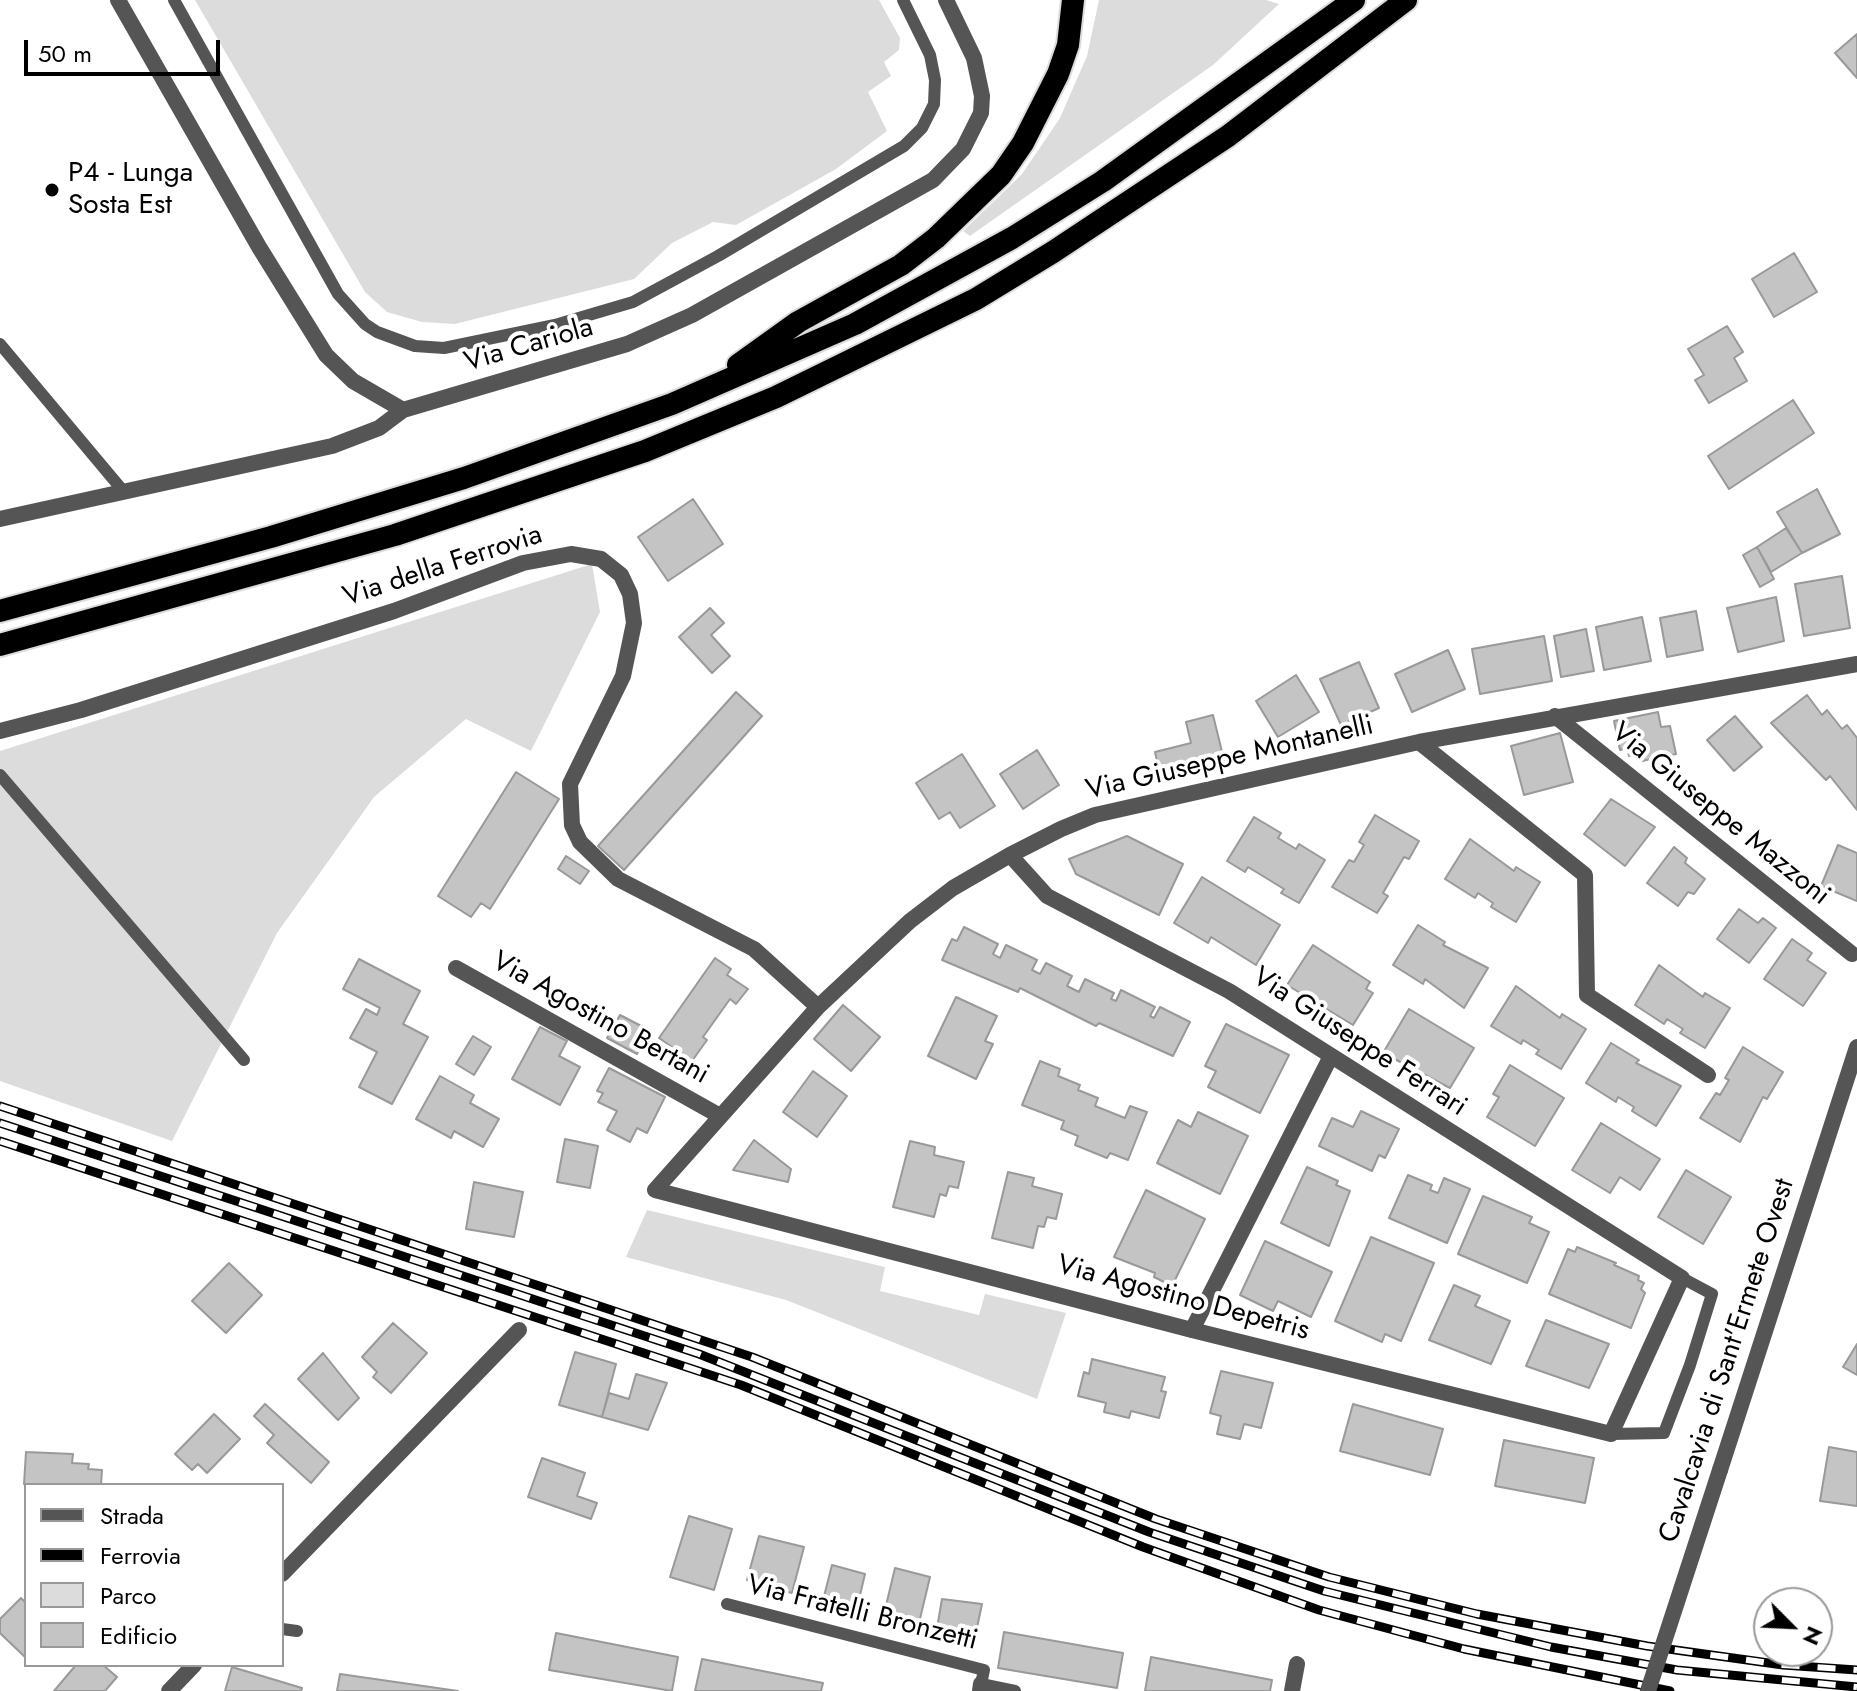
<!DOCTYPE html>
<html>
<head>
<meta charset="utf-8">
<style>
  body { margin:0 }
  #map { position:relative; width:1857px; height:1691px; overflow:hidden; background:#fff; font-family:Jost,sans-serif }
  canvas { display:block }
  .legend { position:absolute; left:24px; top:1483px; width:260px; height:184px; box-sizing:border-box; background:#fff; border:2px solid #999; margin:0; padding:10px 14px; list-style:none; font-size:24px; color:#000 }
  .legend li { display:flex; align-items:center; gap:16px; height:40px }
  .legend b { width:40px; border:2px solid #999 }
  .north { position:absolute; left:1753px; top:1587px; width:80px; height:80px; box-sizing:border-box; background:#fff; border:2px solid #999; border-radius:50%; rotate:114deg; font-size:22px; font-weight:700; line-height:32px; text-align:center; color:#000 }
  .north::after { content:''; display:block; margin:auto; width:28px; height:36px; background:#000; clip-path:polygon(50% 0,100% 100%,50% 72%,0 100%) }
  .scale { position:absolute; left:24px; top:40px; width:196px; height:36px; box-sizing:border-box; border:4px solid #000; border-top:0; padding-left:10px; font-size:24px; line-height:28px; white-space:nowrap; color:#000; -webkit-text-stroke:6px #fff; paint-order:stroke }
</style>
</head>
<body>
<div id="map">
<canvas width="1857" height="1691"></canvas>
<ul class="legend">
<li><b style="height:10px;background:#555"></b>Strada</li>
<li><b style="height:10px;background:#000"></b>Ferrovia</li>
<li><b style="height:22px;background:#dcdcdc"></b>Parco</li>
<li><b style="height:22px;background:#c4c4c4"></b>Edificio</li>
</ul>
<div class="north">N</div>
<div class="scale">50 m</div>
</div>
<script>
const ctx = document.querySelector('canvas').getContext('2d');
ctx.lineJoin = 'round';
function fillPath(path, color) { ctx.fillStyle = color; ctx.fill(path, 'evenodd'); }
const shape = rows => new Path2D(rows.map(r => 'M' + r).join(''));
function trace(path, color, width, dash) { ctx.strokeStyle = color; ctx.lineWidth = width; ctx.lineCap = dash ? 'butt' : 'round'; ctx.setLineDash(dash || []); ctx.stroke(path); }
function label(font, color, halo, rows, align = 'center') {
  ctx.font = font + ' Jost,sans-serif'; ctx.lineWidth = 8; ctx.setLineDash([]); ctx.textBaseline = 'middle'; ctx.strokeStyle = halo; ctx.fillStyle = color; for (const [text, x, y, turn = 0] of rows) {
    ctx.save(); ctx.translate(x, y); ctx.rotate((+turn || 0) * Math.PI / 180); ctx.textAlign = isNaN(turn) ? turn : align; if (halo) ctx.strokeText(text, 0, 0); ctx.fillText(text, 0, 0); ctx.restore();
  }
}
fillPath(shape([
  [195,0,879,0,900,38,899,50,884,62,891,76,868,92,887,131,836,169,736,225,713,222,672,243,634,279,455,324,422,322,387,312,365,292],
  [1099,0,1266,0,1279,4,1213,65,970,236,963,231,1022,174,1060,118,1087,56],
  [592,564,600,612,531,751,466,719,374,797,277,933,172,1141,0,1081,0,751],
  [647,1210,885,1267,880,1291,979,1315,985,1294,1066,1313,1037,1399,786,1300,626,1257]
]), '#dcdcdc');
const building = shape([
  [1857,34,1857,78,1835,53,1857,34],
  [1794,253,1817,292,1774,317,1752,279,1794,253],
  [1727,326,1743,352,1734,358,1747,381,1709,403,1695,380,1704,375,1688,349,1727,326],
  [1793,400,1814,433,1729,489,1708,456,1793,400],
  [1817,489,1840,534,1802,553,1777,512,1817,489],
  [693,499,723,544,668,581,638,537,693,499],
  [1786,528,1802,553,1771,572,1757,547,1786,528],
  [1757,547,1774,579,1760,587,1743,555,1757,547],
  [1842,576,1850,628,1804,636,1795,584,1842,576],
  [1776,597,1784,641,1738,652,1727,608,1776,597],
  [710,608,724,623,711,635,730,656,712,673,679,637,710,608],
  [1696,611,1703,650,1667,657,1660,618,1696,611],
  [1642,617,1651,661,1604,670,1596,627,1642,617],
  [1586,629,1594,671,1561,677,1554,636,1586,629],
  [1544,636,1552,681,1480,694,1472,649,1544,636],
  [1448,650,1465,689,1412,712,1395,674,1448,650],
  [1359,662,1379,708,1341,725,1320,679,1359,662],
  [1296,675,1319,712,1278,737,1256,701,1296,675],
  [736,692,762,716,624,870,598,846,736,692],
  [1807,695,1822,715,1827,710,1842,729,1847,725,1857,738,1857,810,1830,776,1826,780,1771,723,1807,695],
  [1658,712,1661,727,1670,726,1676,754,1642,761,1640,754,1629,756,1627,748,1620,750,1614,721,1658,712],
  [1213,715,1225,764,1161,779,1155,752,1191,743,1186,722,1213,715],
  [1735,716,1762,747,1734,771,1707,740,1735,716],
  [1560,733,1573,782,1524,795,1511,746,1560,733],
  [1037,750,1059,785,1023,809,1000,774,1037,750],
  [962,754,995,806,960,828,950,812,939,819,916,783,962,754],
  [516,772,559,799,490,909,481,903,471,917,438,896,516,772],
  [1611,799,1655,827,1625,866,1584,834,1611,799],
  [1375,815,1419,841,1409,859,1404,857,1383,893,1388,896,1377,913,1332,887,1349,860,1354,862,1364,845,1359,842,1375,815],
  [1254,817,1281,833,1278,838,1296,849,1299,844,1325,860,1299,903,1281,893,1284,889,1248,867,1245,872,1227,861,1254,817],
  [1127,836,1183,864,1159,915,1076,874,1069,859,1127,836],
  [1470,839,1514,871,1516,867,1540,882,1516,922,1491,907,1493,903,1478,893,1475,898,1445,879,1470,839],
  [1838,845,1857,853,1857,901,1821,886,1838,845],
  [1674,847,1687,858,1685,863,1705,879,1694,894,1688,892,1678,906,1647,883,1674,847],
  [566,856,589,871,580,884,558,869,566,856],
  [1202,877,1280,925,1256,965,1211,937,1208,943,1174,923,1202,877],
  [1739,909,1758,923,1763,918,1776,928,1749,963,1717,939,1739,909],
  [1418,925,1445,942,1443,945,1488,968,1464,1008,1425,979,1423,984,1393,965,1418,925],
  [964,927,998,944,993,954,1000,958,1006,945,1037,960,1032,970,1040,974,1046,963,1072,976,1067,986,1079,992,1085,979,1114,993,1111,999,1116,1001,1121,990,1155,1007,1150,1016,1154,1018,1160,1007,1190,1022,1173,1056,1099,1023,1096,1026,1020,988,1018,992,942,960,952,939,957,941,964,927],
  [1792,939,1812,953,1807,960,1826,973,1803,1006,1764,979,1792,939],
  [1313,945,1370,982,1366,989,1373,993,1353,1025,1287,985,1313,945],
  [715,958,731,969,727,975,748,989,736,1004,730,999,703,1037,707,1040,692,1061,659,1038,715,958],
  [359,959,420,991,403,1024,428,1037,392,1104,359,1087,377,1052,350,1038,366,1009,377,1015,380,1008,343,989,359,959],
  [1659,965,1703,997,1705,993,1730,1008,1705,1048,1680,1033,1683,1029,1667,1019,1664,1024,1635,1005,1659,965],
  [1516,986,1560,1018,1562,1014,1586,1029,1561,1069,1536,1054,1539,1050,1523,1040,1521,1044,1491,1026,1516,986],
  [956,997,997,1016,985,1041,993,1044,976,1079,928,1056,956,997],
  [843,1005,880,1037,851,1071,814,1039,843,1005],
  [1409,1009,1474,1048,1450,1088,1383,1053,1409,1009],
  [620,1015,649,1030,637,1054,607,1038,620,1015],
  [1226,1024,1289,1055,1260,1113,1208,1087,1216,1071,1205,1066,1226,1024],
  [540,1027,567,1041,559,1056,580,1067,560,1105,512,1079,540,1027],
  [473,1036,491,1047,474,1075,456,1064,473,1036],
  [1611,1043,1639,1060,1636,1063,1681,1086,1656,1126,1632,1111,1634,1107,1618,1097,1616,1102,1586,1083,1611,1043],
  [1743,1047,1783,1072,1767,1099,1763,1097,1740,1142,1700,1118,1716,1093,1720,1095,1729,1080,1725,1078,1743,1047],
  [1040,1061,1060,1069,1058,1076,1080,1085,1078,1090,1098,1098,1095,1106,1125,1118,1130,1106,1147,1112,1128,1160,1110,1153,1107,1158,1075,1145,1078,1136,1061,1129,1064,1121,1022,1105,1040,1061],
  [1510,1065,1564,1098,1535,1146,1487,1117,1499,1097,1493,1094,1510,1065],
  [609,1068,665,1097,647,1133,637,1128,630,1142,607,1130,617,1111,598,1102,603,1093,597,1091,609,1068],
  [813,1071,847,1096,817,1137,783,1112,813,1071],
  [440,1076,474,1095,470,1103,499,1119,483,1147,454,1131,451,1138,416,1119,440,1076],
  [1361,1111,1399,1129,1385,1158,1379,1155,1372,1171,1319,1146,1332,1118,1353,1127,1361,1111],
  [1198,1112,1248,1136,1220,1194,1157,1163,1178,1120,1191,1127,1198,1112],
  [1601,1123,1660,1159,1640,1190,1620,1177,1610,1193,1572,1170,1601,1123],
  [565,1139,598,1146,590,1188,557,1182,565,1139],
  [754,1140,791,1169,788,1182,733,1170,754,1140],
  [910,1141,935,1147,934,1155,964,1162,958,1188,949,1186,946,1196,940,1194,934,1217,893,1207,910,1141],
  [1307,1167,1338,1181,1336,1185,1350,1191,1329,1246,1281,1223,1307,1167],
  [1686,1170,1731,1197,1703,1244,1658,1217,1686,1170],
  [1008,1172,1034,1178,1032,1186,1062,1194,1056,1219,1047,1217,1044,1227,1038,1226,1033,1248,992,1238,1008,1172],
  [1408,1175,1432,1185,1430,1190,1438,1193,1444,1178,1470,1189,1447,1243,1389,1218,1408,1175],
  [474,1182,523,1192,514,1237,466,1229,474,1182],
  [1146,1190,1205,1219,1172,1286,1154,1277,1155,1273,1114,1257,1146,1190],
  [1483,1196,1532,1217,1529,1223,1549,1232,1527,1283,1458,1254,1483,1196],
  [1371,1237,1434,1263,1401,1341,1385,1334,1382,1342,1335,1321,1371,1237],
  [1265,1241,1332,1272,1311,1317,1278,1301,1273,1311,1240,1295,1265,1241],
  [1577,1247,1616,1263,1614,1265,1639,1276,1638,1280,1644,1283,1641,1289,1645,1293,1631,1328,1549,1294,1568,1249,1575,1252,1577,1247],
  [229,1263,262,1295,226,1333,192,1301,229,1263],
  [1454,1285,1480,1296,1475,1306,1510,1321,1491,1364,1429,1340,1454,1285],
  [1546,1320,1609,1344,1589,1388,1526,1366,1546,1320],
  [393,1323,427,1353,391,1393,373,1377,377,1372,362,1357,393,1323],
  [1857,1344,1857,1375,1843,1367,1857,1344],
  [575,1352,616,1364,602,1417,559,1405,575,1352],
  [323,1353,359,1398,338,1420,298,1379,323,1353],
  [1092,1359,1165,1377,1161,1391,1166,1392,1159,1418,1131,1411,1129,1418,1104,1412,1106,1403,1078,1396,1084,1372,1089,1374,1092,1359],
  [1221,1371,1273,1383,1261,1428,1244,1424,1240,1439,1217,1434,1221,1416,1210,1413,1221,1371],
  [636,1374,667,1383,648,1430,602,1417,609,1393,629,1399,636,1374],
  [265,1404,329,1462,311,1483,267,1443,274,1435,254,1416,265,1404],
  [1353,1404,1443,1429,1430,1475,1340,1451,1353,1404],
  [214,1414,240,1439,207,1473,198,1464,192,1470,175,1454,214,1414],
  [1504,1440,1594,1458,1585,1503,1495,1486,1504,1440],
  [1829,1447,1857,1452,1857,1506,1820,1501,1829,1447],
  [26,1452,73,1454,72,1463,89,1464,88,1469,102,1470,101,1485,24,1484,26,1452],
  [542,1458,585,1473,577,1496,597,1503,591,1519,528,1497,542,1458],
  [689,1516,732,1529,714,1590,670,1577,689,1516],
  [759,1536,804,1547,792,1593,747,1580,759,1536],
  [832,1565,865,1574,856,1612,822,1604,832,1565],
  [895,1568,930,1577,918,1627,883,1618,895,1568],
  [21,1598,26,1603,26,1658,0,1633,0,1619,21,1598],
  [942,1599,982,1604,974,1642,936,1634,942,1599],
  [1004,1632,1123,1653,1117,1688,998,1668,1004,1632],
  [556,1633,678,1657,672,1691,549,1670,556,1633],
  [1151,1657,1272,1680,1270,1691,1145,1691,1151,1657],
  [702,1659,823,1683,821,1691,695,1691,702,1659],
  [76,1665,103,1665,117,1677,105,1691,54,1691,76,1665],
  [232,1667,302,1688,301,1691,225,1691,232,1667],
  [340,1674,458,1691,337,1691,340,1674]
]);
fillPath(building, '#c4c4c4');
trace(building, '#999', 2);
const trunk = shape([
  [738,365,798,322,901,265,936,238,1001,175,1023,143,1058,74,1068,45,1073,0],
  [0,611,271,537,464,478,672,404,855,324,1012,238,1103,181,1354,0],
  [0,645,395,535,645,451,776,397,976,299,1053,252,1228,136,1406,0]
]);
trace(trunk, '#dbdbdb', 26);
trace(shape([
  [174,0,338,294,365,324,377,332,415,346,444,348,555,325,633,302,718,256,904,146,922,128,934,104,935,80,930,55,903,0],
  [0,344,124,492],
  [0,775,244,1060],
  [1611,1434,1664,1433,1690,1365,1712,1294,1682,1278],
  [727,1604,984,1670,981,1684,1015,1691],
  [282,1629,297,1631]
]), '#555', 12);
trace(shape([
  [118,0,259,247,326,355,353,381,403,410],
  [0,519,332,446,379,428,403,410,627,344,692,315,933,180,963,149,981,113,982,96,974,58,946,0],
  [1555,716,1852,954],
  [0,731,81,710,394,611,523,563,571,554,601,559,621,575,630,594,634,623,623,676,570,784,572,825,580,842,618,879,754,949,818,1007],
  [1419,742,1585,875,1587,995,1708,1075],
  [1010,855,1047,896,1229,991,1682,1278,1611,1434,1192,1330,655,1190,818,1007,910,921,953,888,1010,855,1061,829,1095,815,1419,742,1857,664],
  [456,968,720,1116],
  [1192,1330,1330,1058],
  [282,1574,519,1330],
  [169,1691,194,1665],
  [980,1691,981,1684],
  [1292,1691,1297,1664]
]), '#555', 16);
trace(shape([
  [1720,1470,1857,1047]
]), '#555', 16);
trace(trunk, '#000', 22);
const rail = shape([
  [0,1106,752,1357,1156,1519,1329,1577,1477,1614,1647,1646,1783,1665,1857,1670],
  [0,1123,699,1354,1149,1532,1324,1591,1551,1647,1677,1670,1857,1687],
  [0,1141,741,1385,1143,1547,1319,1610,1464,1649,1670,1691]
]);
trace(rail, '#000', 9);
trace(rail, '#fff', 6, [18]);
trace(shape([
  [1648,1691,1720,1470]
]), '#555', 16);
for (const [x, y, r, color] of [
  [52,190,8,"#000"]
]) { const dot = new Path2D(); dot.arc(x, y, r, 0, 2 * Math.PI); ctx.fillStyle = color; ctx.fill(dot); trace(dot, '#fff', 3); }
label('28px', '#000', '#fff', [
  ["P4 - Lunga",68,174],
  ["Sosta Est",68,206]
], 'left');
label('28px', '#000', '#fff', [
  ["Via Cariola",529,346,-16],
  ["Via della Ferrovia",443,567,-18],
  ["Via Giuseppe Montanelli",1230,759,-13],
  ["Via Giuseppe Mazzoni",1720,815,39],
  ["Via Agostino Bertani",600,1019,29],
  ["Via Giuseppe Ferrari",1359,1043,33],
  ["Via Agostino Depetris",1183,1299,15],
  ["Cavalcavia di Sant'Ermete Ovest",1728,1361,-72],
  ["Via Fratelli Bronzetti",862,1614,14]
]);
</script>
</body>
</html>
